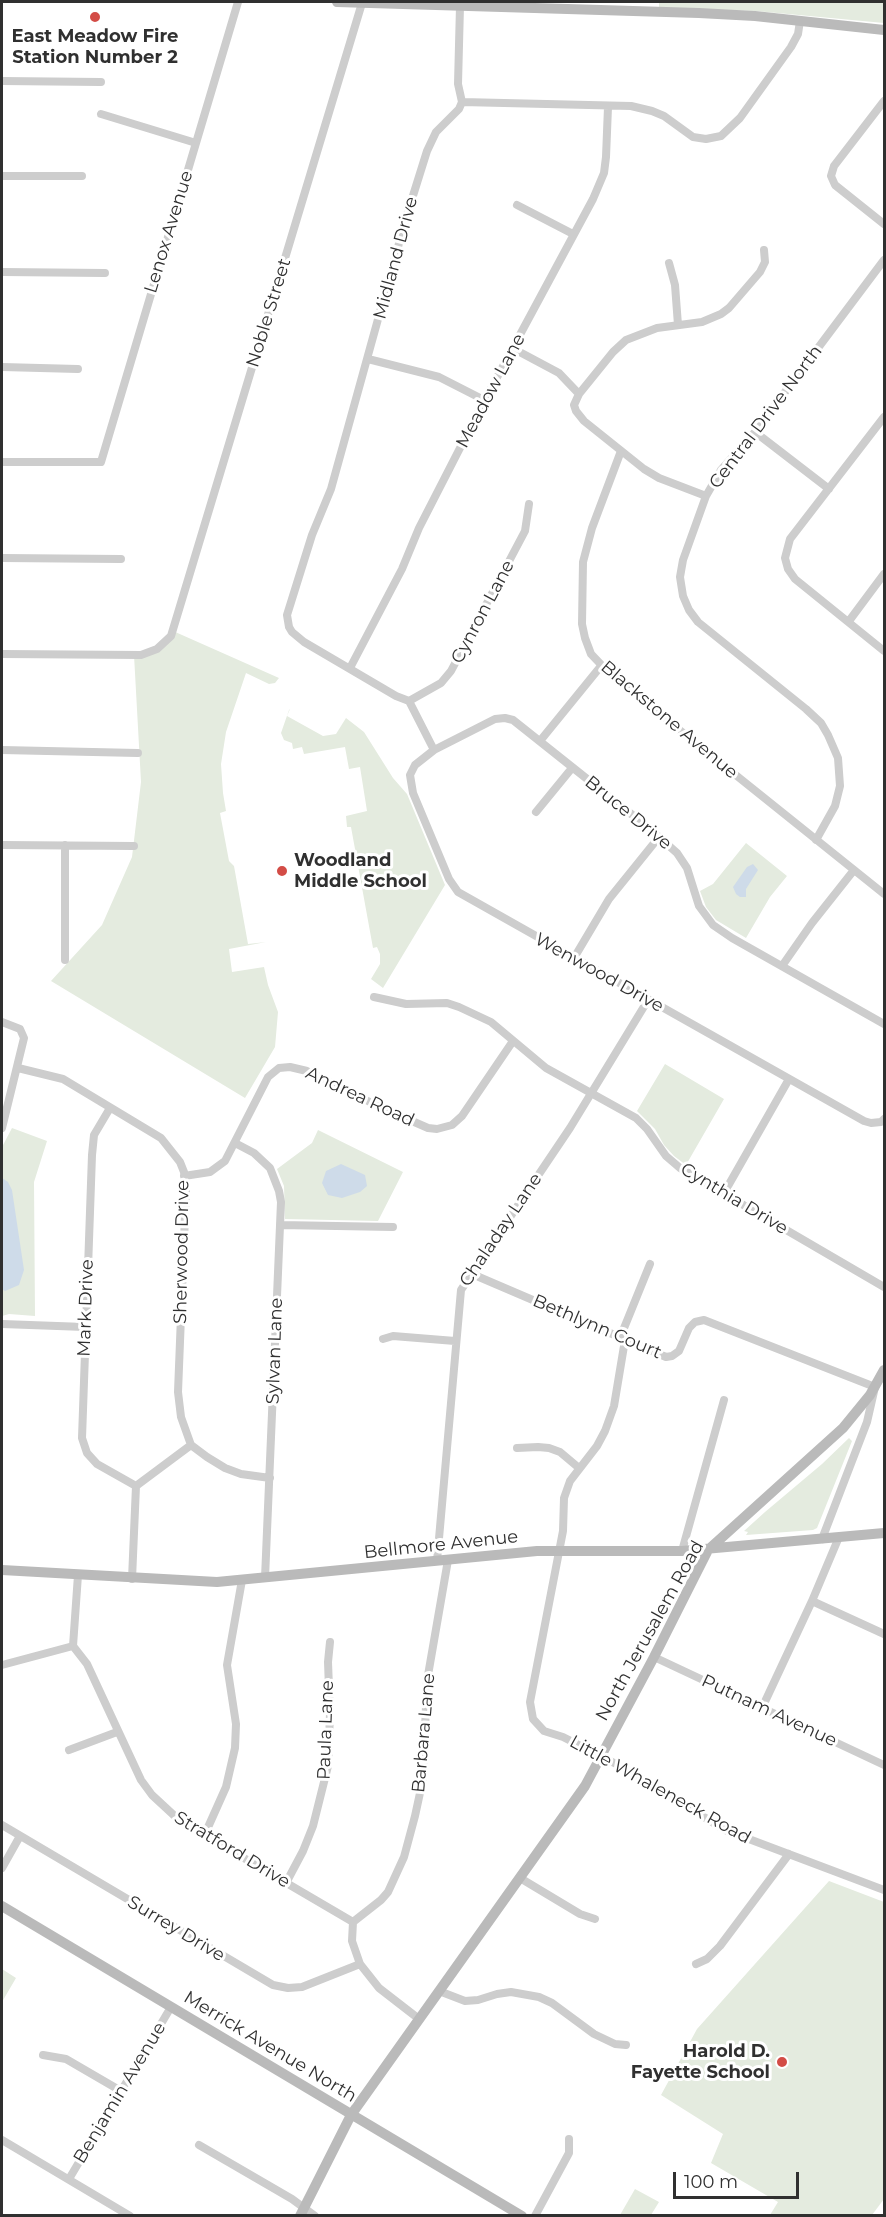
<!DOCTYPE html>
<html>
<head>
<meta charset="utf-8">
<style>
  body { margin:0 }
  #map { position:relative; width:886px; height:2217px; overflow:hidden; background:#fff; font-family:Montserrat,sans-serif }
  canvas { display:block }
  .frame { position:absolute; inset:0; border:3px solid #303030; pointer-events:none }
  .scale { position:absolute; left:673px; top:2172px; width:126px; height:27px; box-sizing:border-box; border:3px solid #303030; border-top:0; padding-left:8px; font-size:18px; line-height:21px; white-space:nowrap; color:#303030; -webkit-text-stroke:4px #fff; paint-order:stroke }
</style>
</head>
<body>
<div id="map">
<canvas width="886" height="2217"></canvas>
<div class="frame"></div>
<div class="scale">100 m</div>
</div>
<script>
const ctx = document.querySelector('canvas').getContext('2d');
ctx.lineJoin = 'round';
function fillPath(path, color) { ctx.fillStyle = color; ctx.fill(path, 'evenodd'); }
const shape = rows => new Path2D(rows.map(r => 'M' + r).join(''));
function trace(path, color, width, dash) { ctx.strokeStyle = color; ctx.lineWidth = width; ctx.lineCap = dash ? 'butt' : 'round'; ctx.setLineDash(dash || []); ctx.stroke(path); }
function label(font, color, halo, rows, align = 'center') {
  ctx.font = font + ' Montserrat,sans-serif'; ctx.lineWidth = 6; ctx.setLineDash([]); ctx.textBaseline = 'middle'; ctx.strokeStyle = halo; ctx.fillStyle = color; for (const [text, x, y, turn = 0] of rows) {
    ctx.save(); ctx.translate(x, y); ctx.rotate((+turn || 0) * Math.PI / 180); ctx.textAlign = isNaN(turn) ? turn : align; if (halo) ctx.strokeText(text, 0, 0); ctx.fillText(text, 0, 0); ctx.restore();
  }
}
fillPath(shape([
  [659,2,884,2,884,23,756,11,659,8],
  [173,631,279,678,275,683,269,684,246,673,226,732,221,764,223,793,226,811,220,813,229,861,234,866,248,944,266,942,229,949,232,972,264,967,268,985,278,1012,275,1047,245,1098,51,981,102,925,132,857,141,782,134,655,147,654],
  [290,709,287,716,323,736,336,734,346,718,364,732,393,778,407,794,445,885,383,988,371,979,380,964,380,954,377,947,373,948,351,827,347,827,346,816,367,811,360,767,349,769,345,747,304,754,302,747,293,749,292,743,284,740,281,733,289,710],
  [746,843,787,876,770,897,746,938,716,920,706,907,700,891,713,884],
  [665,1064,724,1099,686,1165,674,1156,664,1145,655,1129,637,1111],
  [12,1128,47,1141,34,1182,35,1316,9,1314,2,1316,2,1147],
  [318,1130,403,1172,378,1221,285,1219,284,1186,277,1169,312,1143],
  [849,1438,852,1441,817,1528,813,1530,746,1535,748,1532,744,1531,765,1512,822,1464],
  [829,1881,884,1902,884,2199,872,2215,770,2215,778,2202,711,2163,723,2134,661,2095,697,2029],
  [2,1969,16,1978,2,2002],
  [635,2189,659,2202,651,2215,620,2215]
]), '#e4ebdf');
fillPath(shape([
  [753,864,758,870,746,889,746,897,740,897,736,894,733,887,747,867],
  [341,1164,365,1175,367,1186,360,1192,342,1198,328,1195,322,1183,326,1171],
  [2,1178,8,1182,12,1190,24,1270,19,1285,5,1291,2,1289]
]), '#cedbe9');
trace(shape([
  [460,6,458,84,462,102],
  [2,81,101,82],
  [884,101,834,166,831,176,835,185,884,224],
  [101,114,196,143],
  [2,176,82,176],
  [517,205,573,234],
  [669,263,675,285,678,325],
  [2,272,105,273],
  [514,349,559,373,579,394],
  [368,359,439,377,486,401],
  [2,367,78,369],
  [884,417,790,539,785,558,788,569,795,579,884,651],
  [755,432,829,489],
  [621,451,592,528,583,562,582,624,585,638,591,654,611,675,884,894],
  [2,462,101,462,238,2],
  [706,496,659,478,644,469,584,421,576,411,574,405,579,394,613,352,626,340,657,328,702,322,721,314,729,308,760,272,765,262,764,250],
  [2,558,121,559],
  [849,621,884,574],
  [2,654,141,655,157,649,171,636,362,3],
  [350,668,402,569,419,528,480,409,593,199,604,173,606,157,608,107],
  [409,701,441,683,451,671,525,531,529,504],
  [540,741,601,666],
  [2,750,138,753],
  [434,750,409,701,396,696,304,642,292,632,289,627,287,615,312,535,331,489,406,218,427,151,436,132,459,109,462,102,631,106,652,111,664,116,693,137,706,139,721,136,740,118,791,47,798,34,800,21],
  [536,812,572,768],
  [816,840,835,806,840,786,838,758,828,735,821,723,806,709,698,622,689,610,683,596,680,577,683,560,706,496,721,470,755,432,884,260],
  [2,845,134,846],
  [574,958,609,899,659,837],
  [65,960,65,845],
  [782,966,812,923,854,870],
  [374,997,406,1004,447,1003,459,1007,491,1022,546,1068,636,1118,647,1129,666,1156,680,1168,884,1287],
  [2,1022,20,1029,24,1038,2,1128],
  [884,1024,732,938,713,925,699,906,687,868,677,853,650,829,513,720,505,718,495,719,434,750,415,765,410,775,413,793,449,879,458,892,864,1121,871,1123,881,1122,884,1119],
  [18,1068,63,1079,161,1138,180,1162,184,1172,186,1190,178,1392,181,1417,191,1445,207,1457,225,1468,241,1474,270,1478],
  [110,1108,94,1135,92,1155,82,1438,87,1453,97,1464,136,1486],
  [235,1143,254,1153,270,1168,279,1191,281,1202,265,1578],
  [184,1176,210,1172,225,1161,268,1077,279,1068,290,1067,307,1071,380,1107,428,1128,437,1129,452,1125,462,1116,513,1041],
  [724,1193,789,1079],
  [280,1225,393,1227],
  [472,1274,666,1357,672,1356,679,1351,689,1328,695,1322,704,1320,875,1387,867,1422,822,1539],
  [2,1324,85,1327],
  [620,1338,650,1264],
  [383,1339,393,1336,455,1341],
  [625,1340,614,1406,605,1431,597,1446,570,1481,564,1498,563,1531,530,1702,533,1719,544,1731,563,1737,626,1769,725,1830,884,1890],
  [517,1448,538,1447,549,1448,560,1452,579,1468],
  [682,1551,724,1400],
  [437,1561,461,1290,570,1128,648,1000],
  [78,1575,73,1646,87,1664,141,1780,152,1795,179,1820,353,1922],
  [132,1579,136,1486,191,1445],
  [812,1601,884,1634],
  [654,1657,884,1765],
  [2,1665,73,1646],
  [762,1708,812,1601,839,1537],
  [69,1750,117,1732],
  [2,1825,273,1985,288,1988,302,1987,360,1964],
  [205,1834,226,1787,235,1748,236,1724,227,1665,242,1580],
  [2,1868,20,1836],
  [520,1878,580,1914,595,1919],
  [286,1883,303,1851,313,1826,328,1766,330,1714,328,1662,330,1642],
  [353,1922,381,1900,388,1892,404,1857,415,1816,423,1779,427,1681,448,1560],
  [353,1922,352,1941,360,1964,379,1988,419,2019],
  [696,1964,707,1959,720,1946,789,1854],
  [439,1991,465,2001,478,2000,497,1994,511,1992,539,1997,552,2003,594,2034,615,2044,626,2045],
  [43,2055,66,2059,121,2091],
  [2,2140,130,2216],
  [199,2145,292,2199,315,2216],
  [69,2179,171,2007],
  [535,2216,569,2153,569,2139]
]), '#cdcdcd', 8);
trace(shape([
  [337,2,699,13,755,16,884,30],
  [2,1570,217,1582,537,1551,682,1551,884,1533],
  [2,1906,522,2216],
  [300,2216,351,2115,585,1786,654,1657,708,1550,843,1428,870,1395,884,1370]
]), '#bababa', 10);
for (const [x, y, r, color] of [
  [95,17,6,"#d34c46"],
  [282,871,6,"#d34c46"],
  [782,2062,6,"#d34c46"]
]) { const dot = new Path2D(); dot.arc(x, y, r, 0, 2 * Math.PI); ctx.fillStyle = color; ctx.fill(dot); trace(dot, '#fff', 2); }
label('bold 18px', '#303030', '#fff', [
  ["East Meadow Fire",95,37],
  ["Station Number 2",95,58],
  ["Woodland",294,861,"left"],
  ["Middle School",294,882,"left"],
  ["Harold D.",770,2052,"right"],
  ["Fayette School",770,2073,"right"]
]);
label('18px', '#303030', '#fff', [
  ["Lenox Avenue",169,232,-73],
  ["Midland Drive",396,258,-75],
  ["Noble Street",269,313,-73],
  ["Meadow Lane",491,391,-62],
  ["Central Drive North",766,417,-53],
  ["Cynron Lane",483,612,-62],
  ["Blackstone Avenue",669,720,40],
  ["Bruce Drive",628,813,39],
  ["Wenwood Drive",599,973,29],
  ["Andrea Road",360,1097,25],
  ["Cynthia Drive",734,1199,31],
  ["Chaladay Lane",501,1230,-56],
  ["Sherwood Drive",182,1252,-89],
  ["Mark Drive",86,1308,-88],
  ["Bethlynn Court",597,1327,23],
  ["Sylvan Lane",275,1351,-88],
  ["Bellmore Avenue",441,1545,-6],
  ["North Jerusalem Road",650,1631,-61],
  ["Putnam Avenue",769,1711,25],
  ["Paula Lane",326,1730,-88],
  ["Barbara Lane",424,1733,-85],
  ["Little Whaleneck Road",660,1790,29],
  ["Stratford Drive",232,1850,31],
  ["Surrey Drive",176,1929,31],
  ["Merrick Avenue North",270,2047,31],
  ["Benjamin Avenue",120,2093,-59]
]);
</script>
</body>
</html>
